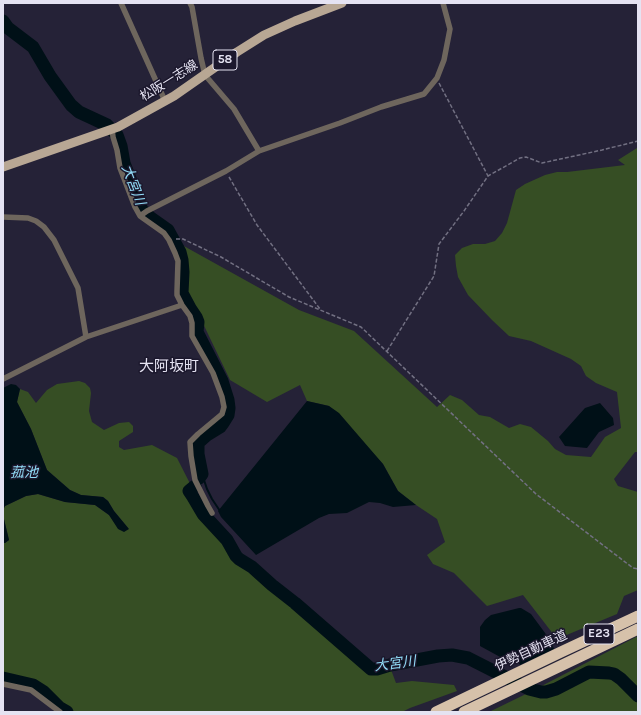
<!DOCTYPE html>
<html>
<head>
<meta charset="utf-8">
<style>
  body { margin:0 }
  #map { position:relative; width:641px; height:715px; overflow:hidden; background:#252237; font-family:Karla,sans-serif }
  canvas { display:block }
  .frame { position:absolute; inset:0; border:4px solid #e5e3f2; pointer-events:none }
</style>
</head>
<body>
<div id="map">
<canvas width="641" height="715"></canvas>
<div class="frame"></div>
</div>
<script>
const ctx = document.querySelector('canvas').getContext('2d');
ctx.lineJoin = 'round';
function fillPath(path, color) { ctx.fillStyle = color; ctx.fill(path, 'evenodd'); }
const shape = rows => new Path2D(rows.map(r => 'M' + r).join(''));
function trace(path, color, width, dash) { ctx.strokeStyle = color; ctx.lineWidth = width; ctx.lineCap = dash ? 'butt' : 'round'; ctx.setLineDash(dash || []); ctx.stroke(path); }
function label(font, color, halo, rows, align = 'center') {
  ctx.font = font + ' Karla,"Noto Sans JP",sans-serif'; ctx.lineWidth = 3; ctx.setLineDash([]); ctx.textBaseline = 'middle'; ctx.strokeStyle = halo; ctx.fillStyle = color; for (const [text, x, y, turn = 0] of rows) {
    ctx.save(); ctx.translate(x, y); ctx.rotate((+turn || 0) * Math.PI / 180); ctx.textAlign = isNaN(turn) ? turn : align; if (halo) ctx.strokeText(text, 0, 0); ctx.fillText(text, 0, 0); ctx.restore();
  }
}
fillPath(shape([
  [637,148,638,149,638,452,635,452,614,479,618,486,638,492,638,590,624,596,617,614,557,639,523,595,487,606,454,573,433,564,427,555,445,542,437,519,416,505,398,491,383,464,329,406,307,401,300,385,267,402,230,380,186,288,182,245,299,310,354,331,437,407,450,395,462,400,479,415,490,417,509,428,520,424,531,427,548,441,555,449,566,455,591,457,605,437,621,428,617,392,596,383,586,376,581,366,571,359,531,341,509,336,492,320,468,295,458,277,456,266,455,255,462,248,473,244,485,244,495,241,502,233,507,223,516,190,525,184,545,175,557,172,567,172,625,165,618,160],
  [79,381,85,383,90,388,91,393,89,411,92,422,104,430,119,423,129,422,133,426,133,432,119,441,119,447,124,450,152,445,177,458,205,513,219,535,236,559,258,580,336,636,374,667,390,667,396,683,412,681,454,685,457,691,410,708,402,712,72,712,66,708,42,684,3,674,3,543,5,543,9,540,3,515,3,510,5,506,26,496,38,494,65,502,95,505,109,515,119,529,128,528,114,511,108,501,103,497,81,495,70,490,47,470,31,429,17,402,20,389,28,392,36,403,47,390,57,384],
  [638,636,638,712,489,712,528,693]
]), '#364e24');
fillPath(shape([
  [11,384,16,385,20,389,17,402,31,429,47,470,70,490,81,495,103,497,108,501,114,511,129,529,124,532,118,529,109,515,95,505,65,502,38,494,26,496,5,506,3,510,3,388],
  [307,401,329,406,339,413,383,464,398,491,416,505,393,507,380,503,369,502,347,513,329,514,319,518,256,555,244,542,221,517,218,511],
  [600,403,613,418,614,425,599,432,587,448,565,446,559,437,585,408],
  [3,515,9,540,5,543,3,543],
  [519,608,521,608,531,614,551,641,554,649,520,665,518,661,513,664,480,646,480,627,485,620,491,615]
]), '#001017');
trace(shape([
  [202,474,207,489,212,499,220,511]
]), '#001017', 2);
trace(shape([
  [3,21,8,28,33,47,50,76,71,105,79,112,107,125,117,135,121,146,124,163,142,210,151,218,168,230,180,252,182,260,183,272,182,293,190,308,196,317,198,322,197,332,222,381,228,400,229,408,228,415,223,423,220,427,207,435,198,443,198,454,202,474,199,478],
  [195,486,189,491,193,497,203,514,227,540,236,556,239,559,252,567,272,585,295,603,371,669,377,669,390,665,438,656,452,655,468,658,529,689,541,692,546,692,556,689,589,672,609,673,614,674,621,679,638,696],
  [3,678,33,685,44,692,60,708,67,712]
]), '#001017', 13);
trace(shape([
  [439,83,488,176],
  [229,177,257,225,320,309],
  [176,239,183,239,221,257,289,297,361,327,536,494,633,568,638,569],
  [387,351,434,276,439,244,464,211,488,176,520,158,526,157,542,163,602,150,638,141]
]), '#727082', 1.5, [4, 2]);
trace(shape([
  [121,3,165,101],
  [190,3,192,7,201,58,205,75,234,109,259,151],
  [112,128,113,137,117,150,120,168,135,207,140,216,164,233,169,240,175,253,178,261,177,291,177,295,182,305,190,316,192,323,192,336,213,373,222,397,224,407,222,414,198,434,190,442,191,456,195,480,208,506,212,513],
  [140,216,147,211,226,171,259,151,340,123,381,107,424,94,437,78,444,60,450,29,443,3],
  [3,217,28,218,36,221,44,227,54,240,78,288,86,337],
  [3,379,86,337,182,305],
  [3,684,31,690,60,712]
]), '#6e665d', 5.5);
trace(shape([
  [3,167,118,127,174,96,237,52,264,35,295,21,342,3]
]), '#b8a794', 9);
trace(shape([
  [436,712,561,652,638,616],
  [464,712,638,629]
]), '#d6c1aa', 11);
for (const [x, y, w] of [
  [225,60,24],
  [599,634,30]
]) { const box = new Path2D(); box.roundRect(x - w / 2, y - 10, w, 20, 3); ctx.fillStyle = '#1c182d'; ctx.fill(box); trace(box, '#e5e3f2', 1); }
label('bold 12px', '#e5e3f2', null, [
  ["58",225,60],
  ["E23",599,634]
]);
label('13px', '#e5e3f2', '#1c182d', [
  ["松阪一志線",169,81,-32],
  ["伊勢自動車道",531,651,-25]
]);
label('italic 14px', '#91dcf7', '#1c182d', [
  ["大宮川",133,185,69],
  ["菰池",24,473],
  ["大宮川",395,664,-7]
]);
label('15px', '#e5e3f2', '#1c182d', [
  ["大阿坂町",169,367]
]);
</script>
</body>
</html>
